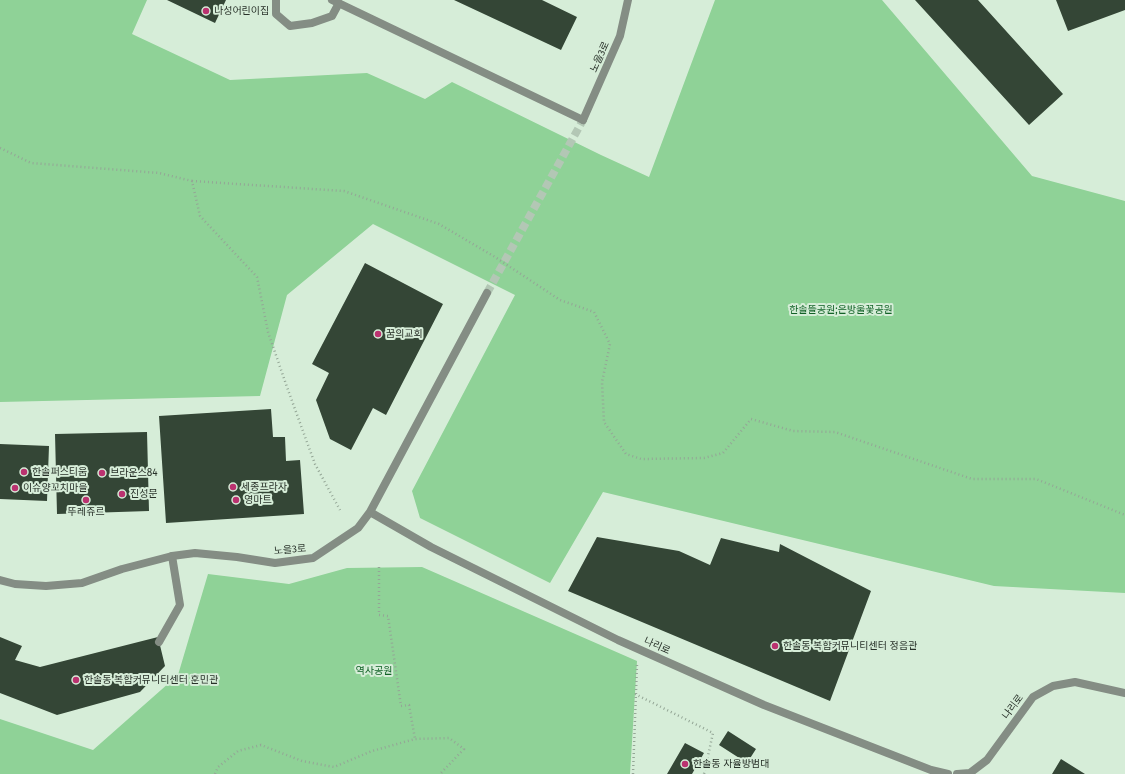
<!DOCTYPE html>
<html>
<head>
<meta charset="utf-8">
<style>
  body { margin:0 }
  canvas { display:block; background:#d6edd8 }
</style>
</head>
<body>
<canvas width="1125" height="774"></canvas>
<script>
const ctx = document.querySelector('canvas').getContext('2d');
ctx.lineJoin = 'round';
function fillPath(path, color) { ctx.fillStyle = color; ctx.fill(path, 'evenodd'); }
const shape = rows => new Path2D(rows.map(r => 'M' + r).join(''));
function trace(path, color, width, dash) { ctx.strokeStyle = color; ctx.lineWidth = width; ctx.lineCap = dash ? 'butt' : 'round'; ctx.setLineDash(dash || []); ctx.stroke(path); }
function label(font, color, halo, rows, align = 'center') {
  ctx.font = font + ' "Fira Sans","Noto Sans KR",sans-serif'; ctx.lineWidth = 4; ctx.setLineDash([]); ctx.textBaseline = 'middle'; ctx.strokeStyle = halo; ctx.fillStyle = color; for (const [text, x, y, turn = 0] of rows) {
    ctx.save(); ctx.translate(x, y); ctx.rotate((+turn || 0) * Math.PI / 180); ctx.textAlign = isNaN(turn) ? turn : align; if (halo) ctx.strokeText(text, 0, 0); ctx.fillText(text, 0, 0); ctx.restore();
  }
}
fillPath(shape([
  [0,0,147,0,132,34,230,80,367,73,425,99,452,82,601,155,649,177,715,0,882,0,1032,176,1125,201,1125,593,994,586,603,492,550,583,420,518,412,491,515,295,373,224,287,295,260,396,0,402],
  [422,567,637,661,630,774,0,774,0,719,93,750,178,675,208,574,289,584,347,568]
]), '#8fd297');
fillPath(shape([
  [167,0,226,0,215,23],
  [454,0,542,0,577,17,561,50],
  [915,0,978,0,1063,94,1029,125],
  [1056,0,1125,0,1125,10,1068,31],
  [365,263,443,304,386,415,373,408,351,450,330,439,316,400,329,373,312,364],
  [271,409,273,437,285,437,286,461,300,460,304,514,166,523,159,416],
  [147,432,149,511,57,514,55,434],
  [0,444,49,446,47,501,0,499],
  [597,537,679,551,710,565,721,538,779,552,780,544,871,591,830,701,568,591],
  [0,637,22,646,15,660,40,667,158,637,165,666,140,692,57,715,0,693],
  [728,731,756,749,747,763,719,745],
  [685,743,704,753,692,774,667,774],
  [1061,759,1085,774,1052,774]
]), '#344636');
trace(shape([
  [487,293,583,120]
]), '#b3c7b5', 8, [8, 4]);
trace(shape([
  [0,148,31,163,159,173,192,181,200,216,257,277,268,332,288,390,315,464,340,510],
  [192,181,344,191,439,224,495,257,560,300,594,312,610,344,602,382,604,422,626,454,641,459,704,458,723,453,751,419,793,431,835,432,972,479,1036,479,1125,515],
  [379,567,379,615,388,616,401,706,409,705,415,739],
  [635,694,713,733,704,774],
  [215,774,218,767,238,751,261,745,302,761,334,767,372,751,415,739,449,738,464,749,440,774],
  [633,774,637,665]
]), '#94a696', 2.5, [1, 3]);
trace(shape([
  [276,0,276,14,290,26,312,23,332,16,339,3],
  [332,0,583,120],
  [159,642,180,605,172,556]
]), '#848d84', 8);
trace(shape([
  [583,120,620,36,628,0],
  [370,512,431,547,618,640,764,705,931,770,948,774],
  [0,580,15,584,46,586,82,583,122,569,172,556,195,553,237,557,275,563,313,558,358,528,370,512,487,293],
  [957,774,970,773,987,760,1033,697,1053,686,1075,682,1125,693]
]), '#848d84', 8);
for (const [x, y, r, color] of [
  [206,11,4,"#bb3270"],
  [378,334,4,"#bb3270"],
  [24,472,4,"#bb3270"],
  [102,473,4,"#bb3270"],
  [233,487,4,"#bb3270"],
  [15,488,4,"#bb3270"],
  [122,494,4,"#bb3270"],
  [86,500,4,"#bb3270"],
  [236,500,4,"#bb3270"],
  [775,646,4,"#bb3270"],
  [76,680,4,"#bb3270"],
  [685,764,4,"#bb3270"]
]) { const dot = new Path2D(); dot.arc(x, y, r, 0, 2 * Math.PI); ctx.fillStyle = color; ctx.fill(dot); trace(dot, '#d6edd8', 1.5); }
label('10px', '#283129', '#d6edd8', [
  ["나성어린이집",214,11],
  ["꿈의교회",386,334],
  ["한솔퍼스티움",32,472],
  ["브라운스84",110,473],
  ["세종프라자",241,487],
  ["이슈양꼬치마을",23,488],
  ["진성문",130,494],
  ["영마트",244,500],
  ["뚜레쥬르",86,512,"center"],
  ["한솔동 복합커뮤니티센터 정음관",783,646],
  ["한솔동 복합커뮤니티센터 훈민관",84,680],
  ["한솔동 자율방범대",693,764]
], 'left');
label('10px', '#283129', '#d6edd8', [
  ["노을3로",600,57,-66],
  ["노을3로",290,550,-5],
  ["나리로",657,646,24],
  ["나리로",1013,707,-53]
]);
label('10px', '#126227', '#d6edd8', [
  ["한솔뜰공원;은방울꽃공원",841,310],
  ["역사공원",374,671]
]);
</script>
</body>
</html>
